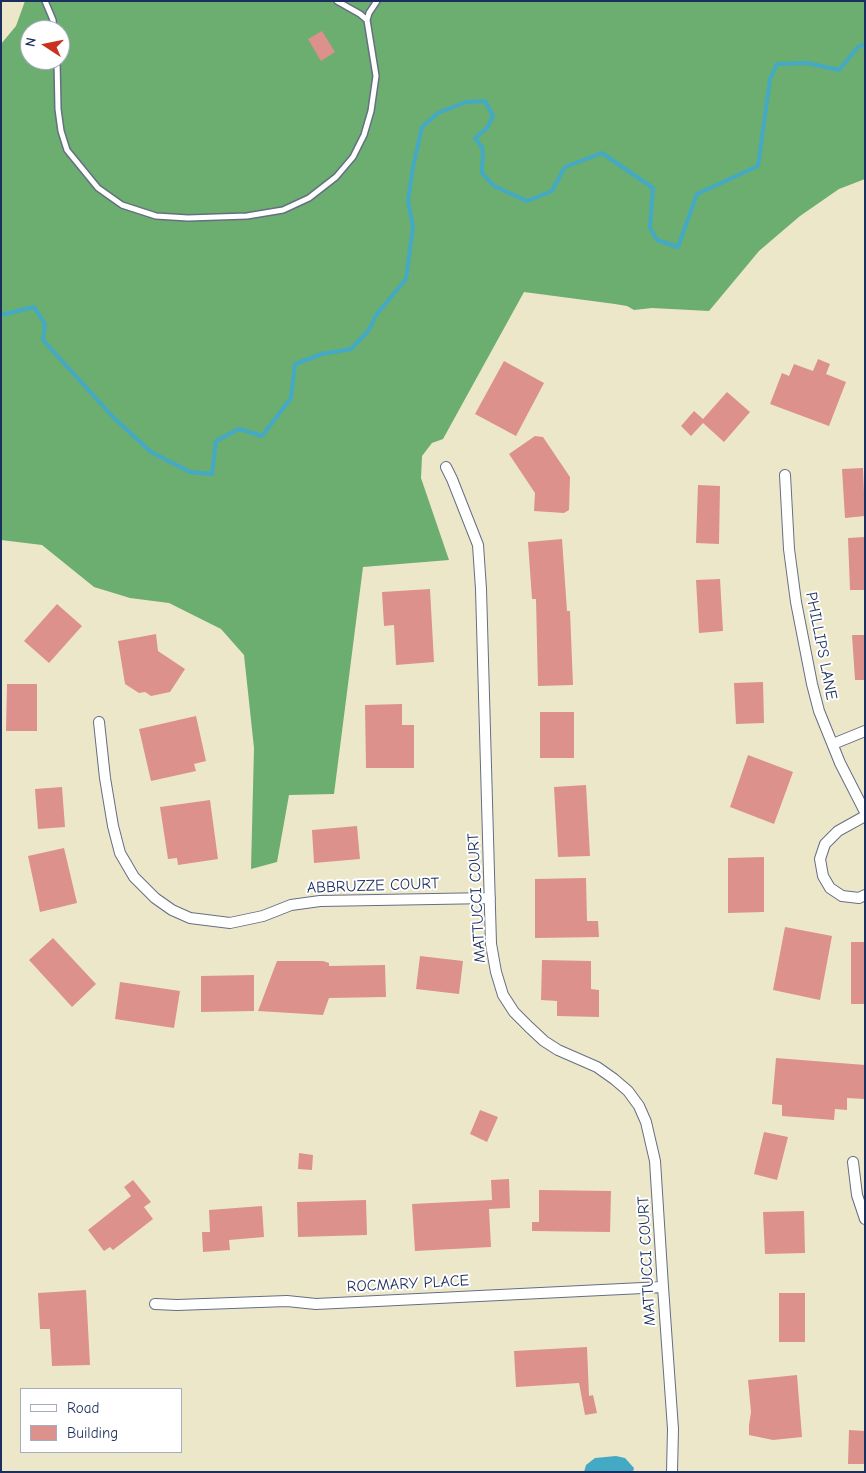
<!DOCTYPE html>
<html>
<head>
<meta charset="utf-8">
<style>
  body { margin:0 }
  #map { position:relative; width:866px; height:1473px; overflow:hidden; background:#ede7ca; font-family:"Comic Neue",sans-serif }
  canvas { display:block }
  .frame { position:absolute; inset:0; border:2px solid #1b2f5e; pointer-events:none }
  .legend { position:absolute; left:20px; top:1388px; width:162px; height:65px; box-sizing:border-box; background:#fff; border:1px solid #a4acbf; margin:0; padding:6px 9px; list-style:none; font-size:15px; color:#1b2f5e }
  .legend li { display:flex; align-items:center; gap:10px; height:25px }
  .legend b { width:25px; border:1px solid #a4acbf }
  .north { position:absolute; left:20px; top:20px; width:50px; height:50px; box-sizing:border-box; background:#fff; border:1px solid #a4acbf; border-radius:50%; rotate:281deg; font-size:14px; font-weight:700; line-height:20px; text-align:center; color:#1b2f5e }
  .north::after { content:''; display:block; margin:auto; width:18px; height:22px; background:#c8321e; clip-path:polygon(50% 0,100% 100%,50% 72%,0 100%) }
</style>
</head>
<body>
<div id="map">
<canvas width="866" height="1473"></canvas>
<div class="frame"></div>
<ul class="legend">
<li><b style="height:6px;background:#fff"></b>Road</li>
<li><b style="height:14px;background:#dc918c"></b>Building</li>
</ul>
<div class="north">N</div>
</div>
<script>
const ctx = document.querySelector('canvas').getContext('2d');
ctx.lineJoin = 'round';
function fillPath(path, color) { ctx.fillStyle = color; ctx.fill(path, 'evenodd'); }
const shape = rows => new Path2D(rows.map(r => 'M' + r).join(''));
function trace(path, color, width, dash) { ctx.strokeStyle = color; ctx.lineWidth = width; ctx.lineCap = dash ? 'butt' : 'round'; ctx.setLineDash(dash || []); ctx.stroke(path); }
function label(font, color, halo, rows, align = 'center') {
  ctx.font = font + ' "Comic Neue",sans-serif'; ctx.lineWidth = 4; ctx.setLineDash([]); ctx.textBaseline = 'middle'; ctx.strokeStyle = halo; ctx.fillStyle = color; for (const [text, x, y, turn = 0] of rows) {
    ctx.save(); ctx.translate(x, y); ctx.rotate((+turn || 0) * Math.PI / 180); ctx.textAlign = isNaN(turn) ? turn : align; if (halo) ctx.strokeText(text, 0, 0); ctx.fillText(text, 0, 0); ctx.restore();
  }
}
fillPath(shape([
  [25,1,865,1,865,179,839,189,800,216,759,251,709,311,652,308,634,310,627,306,615,304,524,292,443,439,432,443,422,456,421,478,449,560,363,567,334,794,289,795,277,862,251,869,254,748,244,655,221,629,169,603,130,598,94,587,42,545,1,540,1,44,16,26],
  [30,30,60,30,60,60,30,60]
]), '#6cad70');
fillPath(shape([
  [616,1456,625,1458,634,1468,633,1472,584,1472,586,1465,595,1458]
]), '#44a9c4');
trace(shape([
  [1,315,34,307,45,324,43,340,113,417,151,452,190,472,212,474,216,441,239,429,262,436,291,398,295,364,322,354,351,349,369,330,376,315,406,279,413,227,408,201,413,167,422,127,438,113,466,102,485,101,493,116,487,128,475,138,483,149,482,173,494,186,527,201,552,191,565,167,602,153,653,188,650,228,657,240,678,247,697,194,758,166,770,79,777,64,807,63,839,70,858,47,865,44]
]), '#44a9c4', 4);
fillPath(shape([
  [322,31,335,52,321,61,308,39],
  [818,359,830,364,826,374,846,382,829,426,770,404,782,373,789,376,794,364,813,371],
  [504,361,544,383,516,436,475,414],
  [727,392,750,412,724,442,703,423,691,436,681,426,694,411,703,419],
  [535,436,543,437,570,477,569,510,564,513,534,511,535,493,509,454],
  [863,468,865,516,845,518,842,469],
  [698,485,720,486,719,544,696,543],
  [865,537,865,590,850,590,848,538],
  [562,539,567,611,570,611,573,685,538,686,536,599,532,599,528,542],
  [720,579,723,631,699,633,696,580],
  [430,589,434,662,396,665,394,625,384,626,382,592],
  [57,604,82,626,49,663,24,641],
  [156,634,158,651,185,669,170,692,151,696,145,692,139,693,125,684,118,641],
  [852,635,865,635,865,680,855,680],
  [763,682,764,723,736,724,734,683],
  [7,684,37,684,37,731,6,731],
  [402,704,402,725,414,725,414,768,366,768,365,705],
  [540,712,574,712,574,758,540,758],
  [196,716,206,761,194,764,196,771,151,781,139,729],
  [748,755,793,772,774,824,730,807],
  [586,785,590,856,558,857,554,787],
  [62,787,65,827,38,829,35,789],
  [210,800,218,859,178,865,177,858,168,859,160,807],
  [357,826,360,859,314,863,312,830],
  [64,848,77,903,40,912,28,856],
  [764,857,764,912,728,913,728,858],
  [586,878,587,921,598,921,599,937,535,938,535,879],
  [785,927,832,936,820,1000,773,990],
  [53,938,96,984,72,1007,29,960],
  [851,942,865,942,865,1004,851,1004],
  [420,956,463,961,459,994,416,989],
  [542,960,591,961,591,989,599,990,599,1017,557,1016,557,1001,541,1000],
  [277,961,323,961,329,963,329,966,385,965,386,997,329,998,323,1015,258,1011],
  [254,975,254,1011,201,1012,201,976],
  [120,982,180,991,174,1028,115,1019],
  [776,1058,865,1065,865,1099,847,1098,847,1110,835,1109,834,1120,782,1116,782,1105,772,1104],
  [480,1110,498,1117,487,1142,470,1134],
  [764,1132,788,1137,777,1180,754,1174],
  [299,1153,313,1155,312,1170,298,1169],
  [509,1179,510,1208,489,1209,491,1247,415,1251,412,1204,492,1200,491,1180],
  [133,1180,151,1202,144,1207,153,1219,113,1250,110,1247,104,1251,88,1230,131,1196,124,1187],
  [539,1190,611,1191,610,1232,532,1231,532,1222,539,1222],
  [366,1200,367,1235,298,1237,297,1202],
  [262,1206,264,1237,229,1240,230,1250,203,1252,202,1232,210,1232,209,1210],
  [804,1211,805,1253,765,1254,763,1212],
  [86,1290,90,1365,52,1366,50,1329,40,1329,38,1293],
  [779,1293,805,1293,805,1342,779,1342],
  [587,1347,589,1396,593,1395,597,1413,585,1415,579,1383,516,1387,514,1351],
  [797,1375,802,1437,773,1440,749,1435,749,1425,751,1412,748,1380],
  [849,1430,865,1431,865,1464,848,1464]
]), '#dc918c');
const lane = shape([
  [45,1,53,20,54,30],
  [367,20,369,13,377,1],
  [57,60,58,109,61,131,67,150,98,188,122,205,156,216,188,218,247,216,283,210,309,198,336,177,353,157,364,135,371,111,376,76,367,20,360,14,337,1]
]);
const street = shape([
  [446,467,452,479,478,545,481,589,491,944,496,972,503,995,514,1012,529,1027,544,1041,558,1050,597,1067,614,1079,628,1091,639,1106,646,1122,655,1161,663,1287,673,1429,672,1472],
  [785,475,789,549,796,602,812,684,819,711,840,763,865,812],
  [99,722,105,778,113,826,120,853,134,877,155,898,172,910,190,918,230,923,263,916,291,905,320,901,490,898],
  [833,744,865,731],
  [865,816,838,831,825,844,820,859,823,876,830,888,842,896,859,898,865,895],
  [853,1162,857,1195,865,1219],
  [155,1304,177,1305,287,1301,316,1304,663,1287]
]);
trace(lane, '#646f84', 8);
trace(street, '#646f84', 12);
trace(lane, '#fff', 5);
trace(street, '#fff', 10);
label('16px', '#1b2f5e', '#fff', [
  ["PHILLIPS LANE",821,646,79],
  ["ABBRUZZE COURT",373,886,-2],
  ["MATTUCCI COURT",477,898,-93],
  ["MATTUCCI COURT",647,1261,-93],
  ["ROCMARY PLACE",408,1284,-3]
]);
</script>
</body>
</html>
